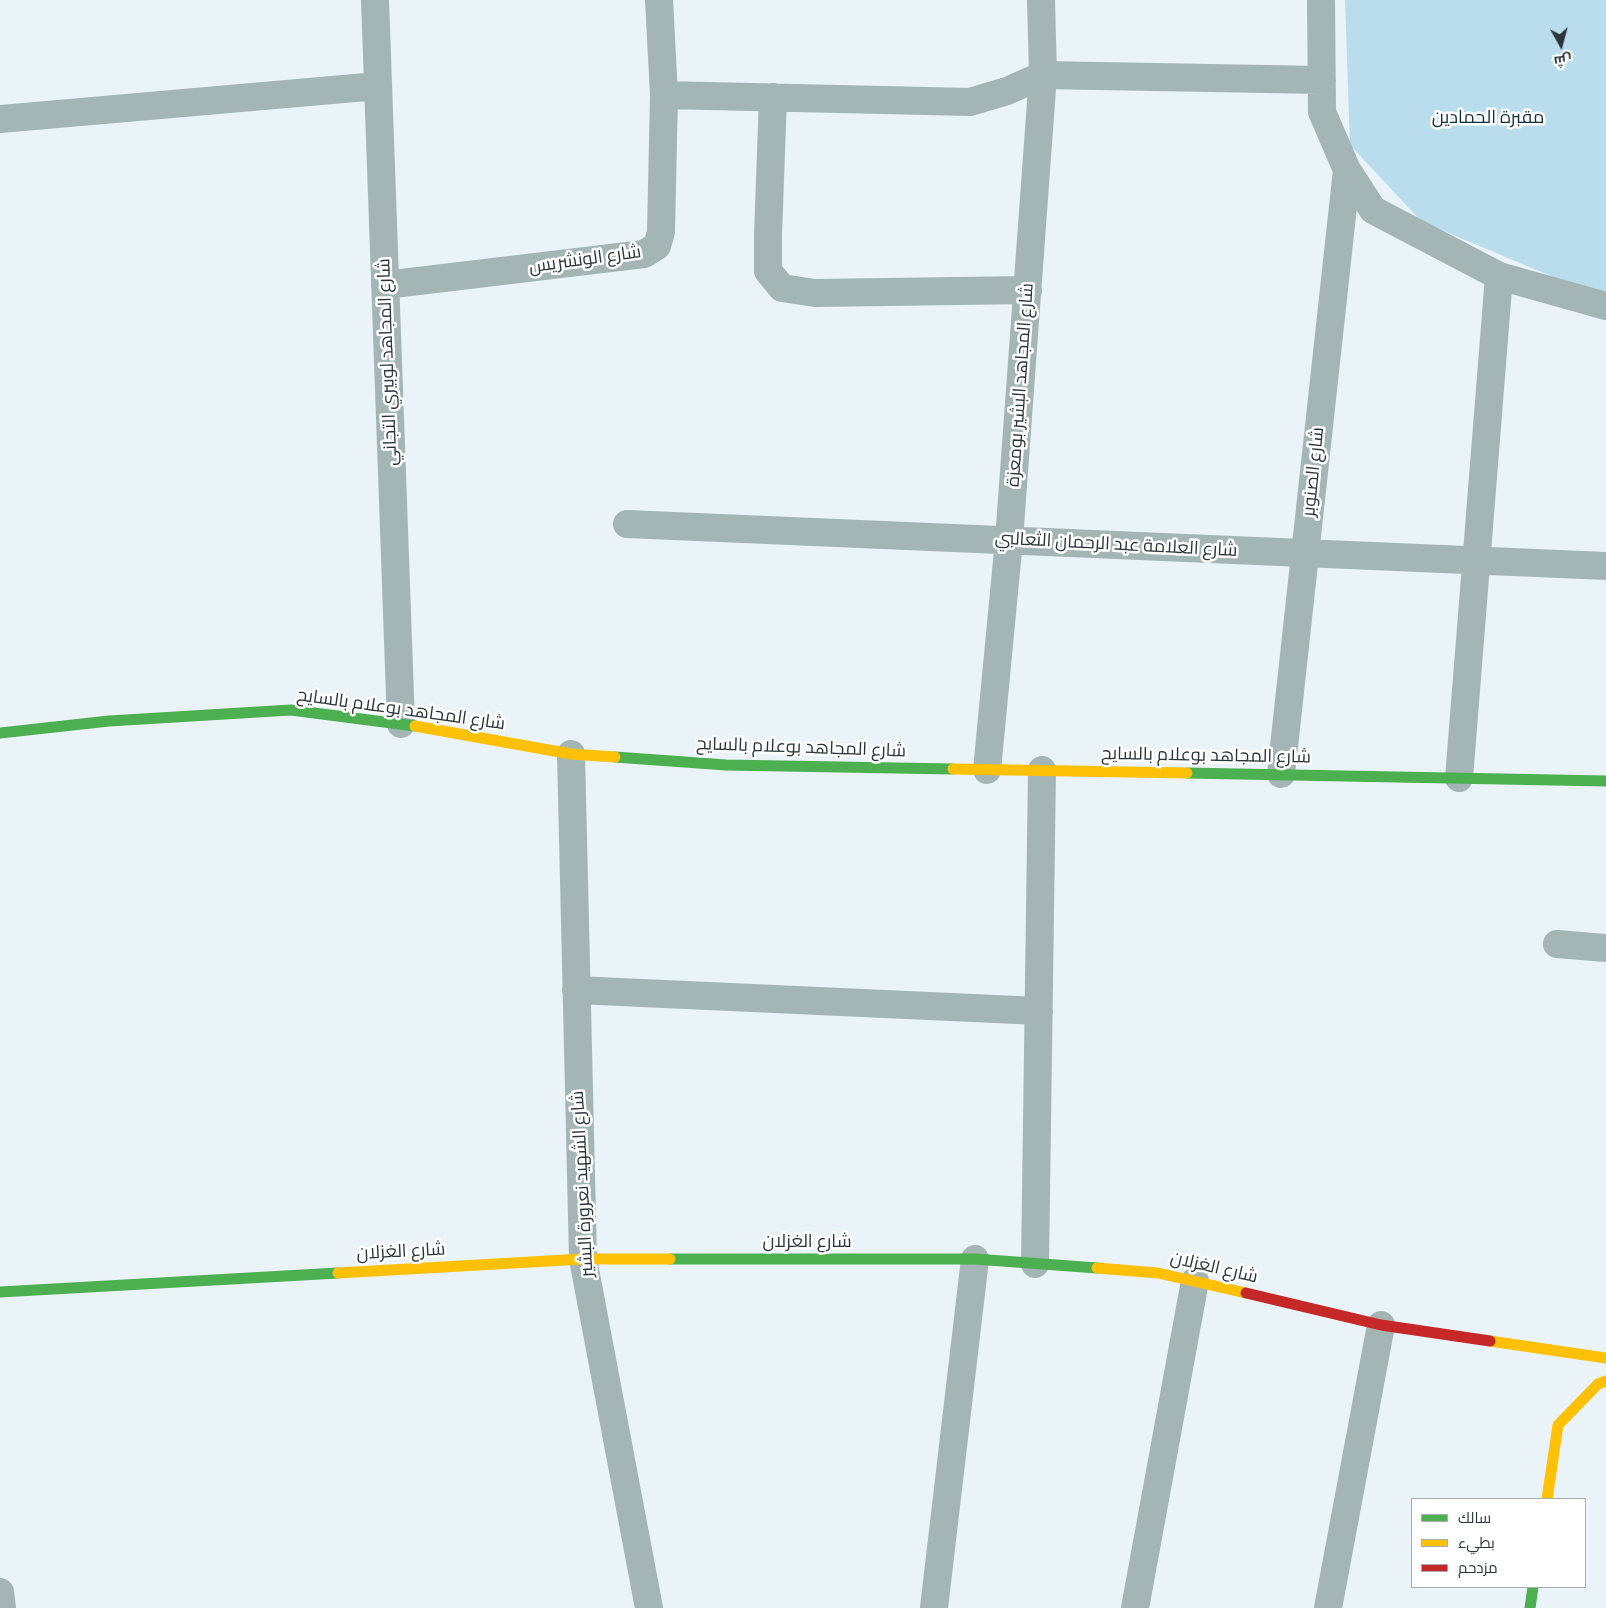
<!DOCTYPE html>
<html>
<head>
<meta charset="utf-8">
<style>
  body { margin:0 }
  #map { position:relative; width:1606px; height:1608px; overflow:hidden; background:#eaf3f7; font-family:Signika,Cairo,sans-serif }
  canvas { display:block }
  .legend { position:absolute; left:1411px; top:1498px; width:175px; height:90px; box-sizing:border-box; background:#fff; border:1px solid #aaaeb0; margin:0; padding:6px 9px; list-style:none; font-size:15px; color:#2b3539 }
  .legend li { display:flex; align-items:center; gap:10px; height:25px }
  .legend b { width:25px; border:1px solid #aaaeb0 }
  .north { position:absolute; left:1536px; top:20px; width:50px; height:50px; -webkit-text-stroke:4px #fff; paint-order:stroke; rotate:173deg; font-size:14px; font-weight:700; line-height:20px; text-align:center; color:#2b3539 }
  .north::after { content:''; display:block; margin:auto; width:18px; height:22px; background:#2b3539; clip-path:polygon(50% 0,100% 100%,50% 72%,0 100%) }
</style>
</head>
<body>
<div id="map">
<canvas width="1606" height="1608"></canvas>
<ul class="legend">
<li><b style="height:6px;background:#4caf50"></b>سالك</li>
<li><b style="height:6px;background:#ffc107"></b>بطيء</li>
<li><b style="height:6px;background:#c62828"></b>مزدحم</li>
</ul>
<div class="north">ش</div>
</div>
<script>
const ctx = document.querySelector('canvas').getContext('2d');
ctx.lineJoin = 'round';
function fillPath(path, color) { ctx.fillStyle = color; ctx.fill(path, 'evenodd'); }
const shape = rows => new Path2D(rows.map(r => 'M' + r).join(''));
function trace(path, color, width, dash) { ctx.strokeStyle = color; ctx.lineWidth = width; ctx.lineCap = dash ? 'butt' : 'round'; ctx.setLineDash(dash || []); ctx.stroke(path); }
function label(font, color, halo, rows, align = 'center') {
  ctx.font = font + ' Signika,Cairo,sans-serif'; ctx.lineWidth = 5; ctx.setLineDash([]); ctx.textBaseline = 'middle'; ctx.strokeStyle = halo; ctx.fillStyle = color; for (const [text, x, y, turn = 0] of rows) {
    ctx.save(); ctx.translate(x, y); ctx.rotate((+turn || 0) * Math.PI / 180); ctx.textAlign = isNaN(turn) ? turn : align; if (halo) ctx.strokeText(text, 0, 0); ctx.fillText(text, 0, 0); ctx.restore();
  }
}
fillPath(shape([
  [1345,0,1606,0,1606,294,1587,291,1422,222,1350,145]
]), '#baddee');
trace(shape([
  [375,0,401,724],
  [1321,0,1322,112,1347,170,1373,210,1499,276,1606,306],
  [664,95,970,102,1007,91,1043,75,1322,80],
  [773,97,768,235,768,271,782,288,815,293,1028,290],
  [0,119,378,86],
  [385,285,644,254,657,246,661,232,664,95,659,0],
  [627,524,1606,566],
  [571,754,583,1259,649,1608],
  [987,770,1009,540,1043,75,1041,0],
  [1281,774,1347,170],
  [1459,778,1499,276],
  [1557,944,1606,948],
  [576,990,1039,1011],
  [1035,1264,1042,770],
  [0,1592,2,1608],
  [934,1608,975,1259],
  [1135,1608,1195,1281],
  [1328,1608,1381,1325]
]), '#a4b5b6', 28);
trace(shape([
  [0,733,109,721,291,710,415,726],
  [615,757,726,765,953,769],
  [1187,773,1606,781],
  [670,1259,975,1259,1097,1268],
  [0,1292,338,1273],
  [1530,1608,1533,1587]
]), '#4caf50', 11);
trace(shape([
  [415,726,571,754,615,757],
  [953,769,1187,773],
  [1097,1268,1158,1273,1246,1293],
  [338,1273,583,1259,670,1259],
  [1490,1341,1606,1358],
  [1547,1499,1558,1425,1598,1384,1606,1381]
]), '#ffc107', 11);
trace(shape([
  [1246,1293,1381,1325,1490,1341]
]), '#c62828', 11);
label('18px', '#132f3b', '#fff', [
  ["مقبرة الحمادين",1488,118]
]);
label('18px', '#2b3539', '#fff', [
  ["شارع الونشريس",585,260,-8],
  ["شارع المجاهد لوبيري التجاني",388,362,-92],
  ["شارع المجاهد البشير بومعزة",1021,385,-86],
  ["شارع الصنوبر",1314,472,-84],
  ["شارع العلامة عبد الرحمان الثعالبي",1116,545,3],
  ["شارع المجاهد بوعلام بالسايح",401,710,8],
  ["شارع المجاهد بوعلام بالسايح",801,748,2],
  ["شارع المجاهد بوعلام بالسايح",1206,756,1],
  ["شارع الشهيد نعرورة البشير",583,1184,-93],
  ["شارع الغزلان",807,1242],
  ["شارع الغزلان",401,1252,-3],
  ["شارع الغزلان",1214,1268,13]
]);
</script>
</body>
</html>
